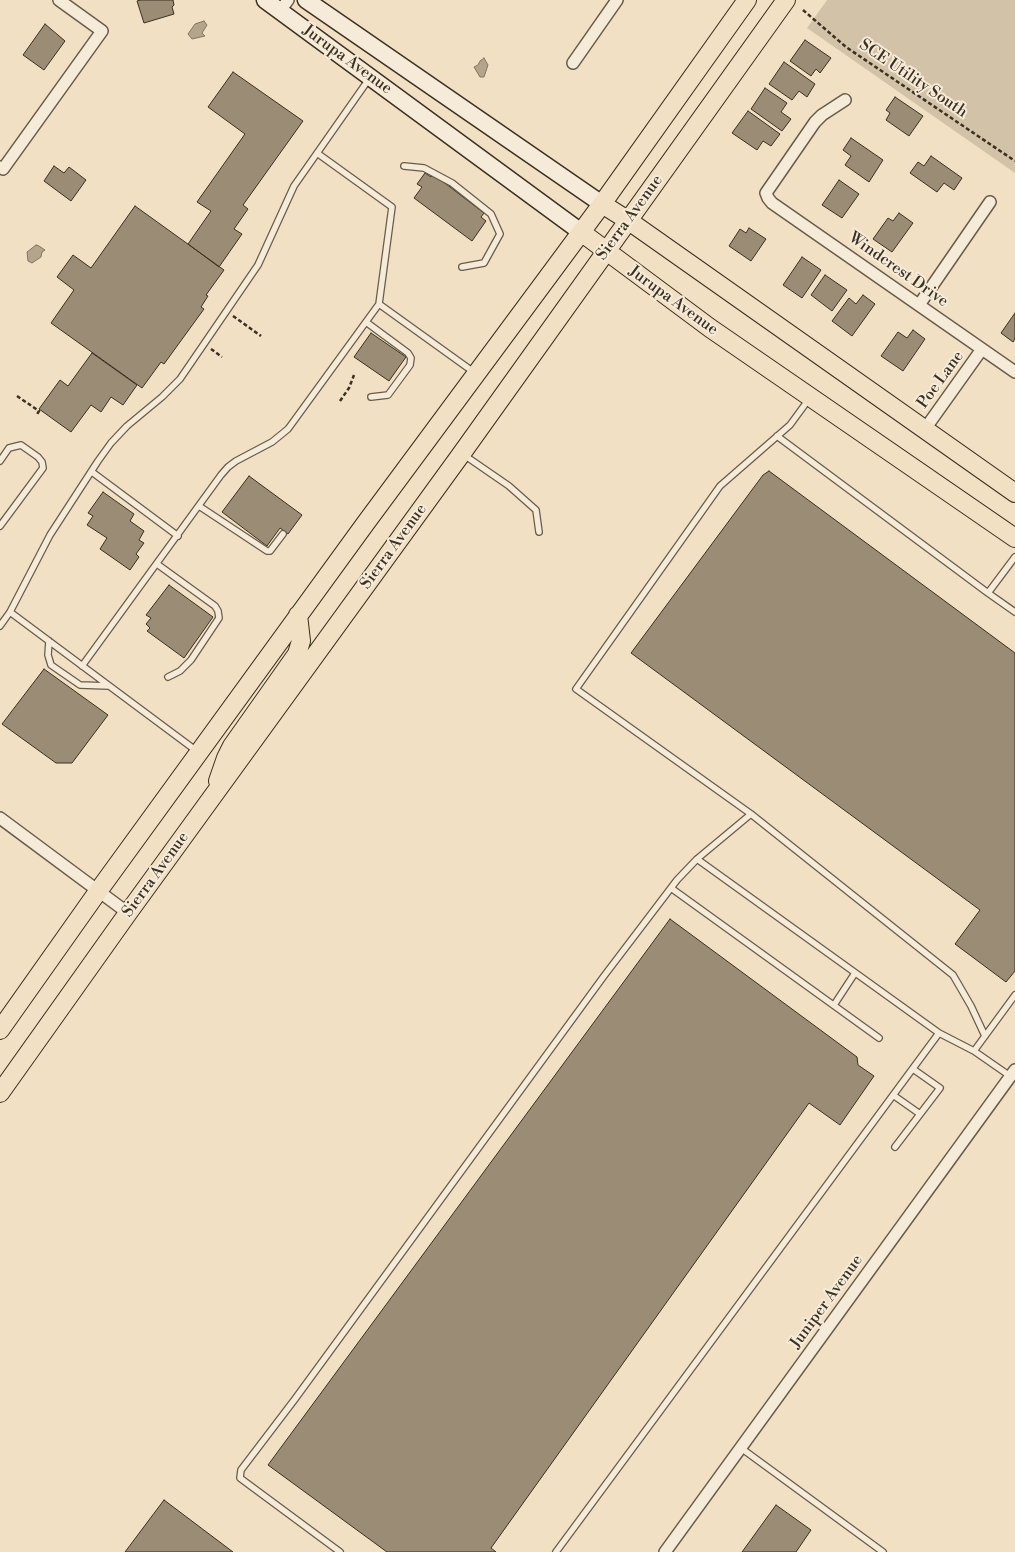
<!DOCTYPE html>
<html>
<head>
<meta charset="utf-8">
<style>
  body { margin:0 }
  canvas { display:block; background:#f1e0c3 }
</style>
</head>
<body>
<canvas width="1015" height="1552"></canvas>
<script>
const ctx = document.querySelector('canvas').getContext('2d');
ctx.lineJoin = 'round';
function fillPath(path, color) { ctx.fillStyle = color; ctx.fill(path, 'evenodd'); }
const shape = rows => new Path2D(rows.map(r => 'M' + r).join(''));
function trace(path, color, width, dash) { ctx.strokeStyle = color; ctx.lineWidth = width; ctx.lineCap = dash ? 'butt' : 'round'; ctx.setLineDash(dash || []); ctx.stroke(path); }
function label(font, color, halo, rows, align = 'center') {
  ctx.font = font + ' "Libre Bodoni",serif'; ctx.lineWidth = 4; ctx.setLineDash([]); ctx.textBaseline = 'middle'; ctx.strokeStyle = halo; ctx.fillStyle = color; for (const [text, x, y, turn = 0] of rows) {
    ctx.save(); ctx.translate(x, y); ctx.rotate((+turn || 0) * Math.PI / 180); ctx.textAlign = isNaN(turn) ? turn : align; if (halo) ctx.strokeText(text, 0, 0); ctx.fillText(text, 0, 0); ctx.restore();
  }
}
fillPath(shape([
  [827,0,1015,0,1015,173,807,28]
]), '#d2c2a7');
const water = shape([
  [204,21,207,25,202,33,205,36,192,39,188,34,195,24,204,21],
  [484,58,488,65,484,77,480,77,474,67,478,65,480,61,484,58],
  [36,245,39,246,45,250,42,252,41,257,32,263,28,261,27,252,36,245]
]);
fillPath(water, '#b3a48c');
trace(water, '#837661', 1);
const building = shape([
  [140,0,173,0,174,5,172,7,174,14,144,23,137,1,140,0],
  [45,24,65,41,44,70,23,55,45,24],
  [805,40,831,58,820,73,816,69,811,76,790,61,805,40],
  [784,62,815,84,807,97,799,91,792,100,769,84,784,62],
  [233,72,303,121,243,205,248,209,234,229,242,234,219,267,188,244,211,211,197,202,245,134,208,107,233,72],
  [765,88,787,103,781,112,791,119,782,131,751,109,765,88],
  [895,97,923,116,909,136,886,120,890,113,886,110,895,97],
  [748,111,780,134,771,146,763,141,757,150,732,133,748,111],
  [851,138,883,160,869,182,845,165,851,156,843,150,851,138],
  [931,156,962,178,954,190,944,183,937,192,910,173,918,162,924,166,931,156],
  [54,166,64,173,69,167,86,180,71,201,44,181,54,166],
  [425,173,431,177,433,174,484,213,481,217,486,221,472,241,414,198,422,187,417,184,425,173],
  [839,180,859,194,842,218,822,205,839,180],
  [135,206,224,270,206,295,208,296,201,307,204,309,164,364,161,362,142,388,51,323,74,290,57,277,73,255,91,268,135,206],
  [899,213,913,223,892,252,873,239,888,218,893,221,899,213],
  [749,228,766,239,751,261,729,246,740,229,746,233,749,228],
  [802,257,821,270,802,298,783,285,802,257],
  [825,275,847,290,832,311,811,295,825,275],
  [863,295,875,304,852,336,832,321,849,298,856,304,863,295],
  [1015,313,1015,339,1013,342,1001,333,1015,313],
  [913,330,925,339,903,371,881,356,898,332,907,338,913,330],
  [371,333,406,357,389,381,354,357,371,333],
  [92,353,137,385,123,405,111,397,101,412,91,405,71,432,39,409,60,380,68,386,92,353],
  [769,471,1015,653,1015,971,1006,982,955,944,980,910,631,653,763,475,769,471],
  [249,476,302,515,288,534,280,528,267,546,222,512,249,476],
  [103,492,134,514,130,521,144,531,139,540,144,543,136,554,139,557,130,570,100,549,107,538,87,525,93,516,88,513,103,492],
  [169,585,213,617,184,658,147,631,150,628,146,624,151,618,146,615,169,585],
  [44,669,108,715,72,763,56,763,2,724,44,669],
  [670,919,857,1057,858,1065,874,1076,840,1125,809,1103,491,1548,496,1552,387,1552,268,1465,670,919],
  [164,1500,233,1552,125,1552,164,1500],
  [776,1505,811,1530,796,1552,742,1552,776,1505]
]);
fillPath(building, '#9a8c75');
trace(building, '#3b3021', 1);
const service = shape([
  [404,166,424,168,452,183,491,214,500,234,484,263,462,267],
  [379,304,475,373],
  [366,322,408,353,411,358,410,365,388,395,371,397],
  [777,436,988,593],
  [464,455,509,486,536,510,539,532],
  [0,461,9,448,21,445,38,457,42,462,43,468,0,526],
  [92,472,178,536],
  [199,506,267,551,270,551,283,534],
  [1015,557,988,593,1015,612],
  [157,564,215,606,218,611,219,618,191,660,180,671,168,677],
  [10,612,198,752],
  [0,626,10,612,50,535,98,461,111,443,127,426,162,397,180,379,258,265,294,186,369,79],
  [49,641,48,655,51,665,80,685,109,686],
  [82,666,221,475,228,467,236,461,272,442,288,429,379,304,392,207,317,153],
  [751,814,576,689,720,486,790,425,809,399],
  [697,859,751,814,953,975,971,1006,985,1036],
  [671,888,879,1038],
  [834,1005,855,973],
  [1010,1076,974,1051,1015,995],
  [893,1095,920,1114],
  [895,1147,940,1088,913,1069],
  [741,1448,883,1552],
  [340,1552,240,1478,241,1470,295,1399,604,976,677,880,697,859,939,1033],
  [556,1552,939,1033,974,1051]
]);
const minor = shape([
  [280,11,288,0],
  [573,63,617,0],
  [845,100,822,115,815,122,766,193,768,198,772,203,1015,372],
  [0,167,3,169,102,31,59,0],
  [919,305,990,202],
  [925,429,982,349],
  [0,818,128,913],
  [665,1552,1015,1070]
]);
const secondary = shape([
  [265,0,581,232],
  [306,0,602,204]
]);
const primary = shape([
  [602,204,629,221,1015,493],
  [581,232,710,328,1015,538],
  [218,781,226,758,232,746,297,654,301,641,298,615],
  [0,1030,99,890,365,524,602,204,747,0],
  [0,1093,128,913,462,453,786,0]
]);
trace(service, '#685c4a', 8);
trace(minor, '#685c4a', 14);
trace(secondary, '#3b3021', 19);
trace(primary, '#3b3021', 20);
trace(shape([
  [803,10,846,47,1015,161],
  [233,316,261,336],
  [211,349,222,357],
  [17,396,39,411,36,416],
  [340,401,349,388,354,375]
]), '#3b3021', 2.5, [4, 2.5]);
trace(service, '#f6ebd8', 5.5);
trace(minor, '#f6ebd8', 11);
trace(secondary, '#f6ebd8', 16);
trace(primary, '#f1e0c3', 18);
label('16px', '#3b3021', '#f6ebd8', [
  ["Jurupa Avenue",347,60,36],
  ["SCE Utility South",913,79,34],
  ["Sierra Avenue",630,218,-54],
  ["Windcrest Drive",898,270,35],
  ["Jurupa Avenue",673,301,36],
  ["Poe Lane",941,380,-54],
  ["Sierra Avenue",394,547,-54],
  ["Sierra Avenue",156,875,-54],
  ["Juniper Avenue",827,1302,-54]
]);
</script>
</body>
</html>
